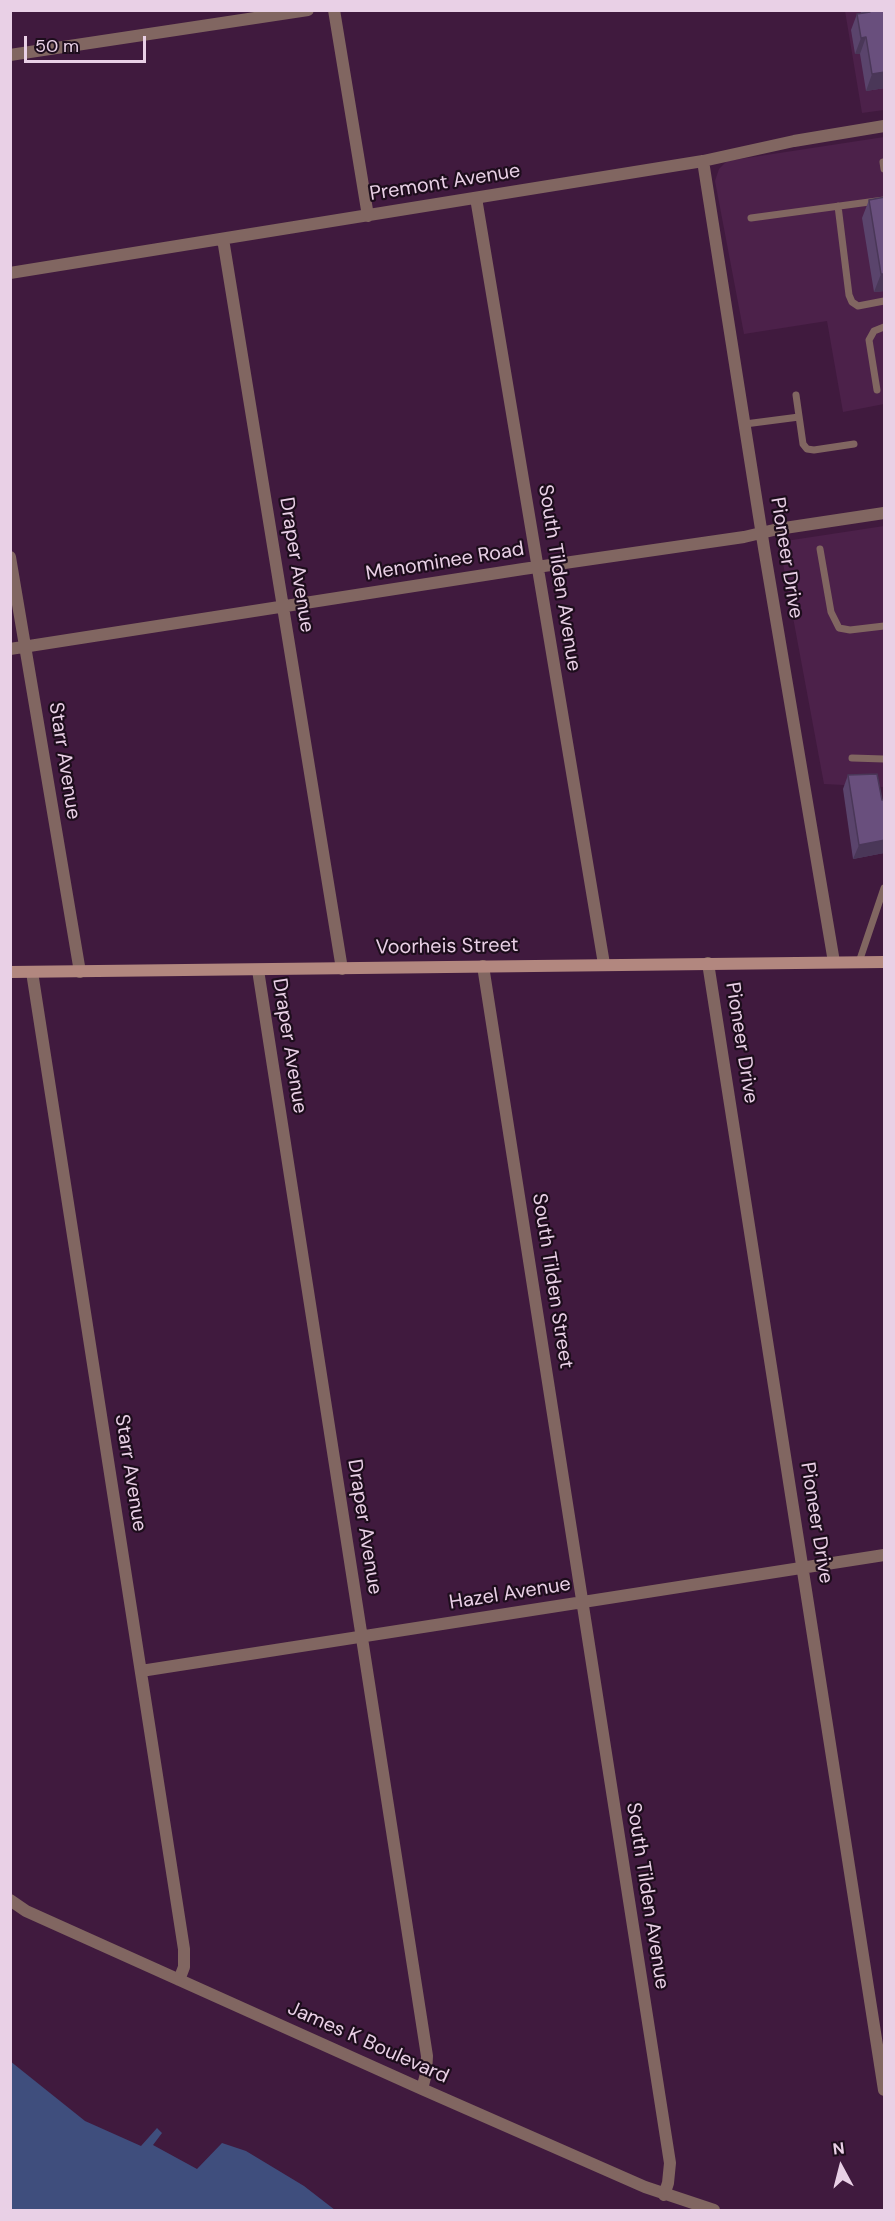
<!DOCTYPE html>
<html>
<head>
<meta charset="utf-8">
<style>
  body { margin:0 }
  #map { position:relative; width:895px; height:2221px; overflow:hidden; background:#401a3e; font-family:"DM Sans",sans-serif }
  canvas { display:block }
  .frame { position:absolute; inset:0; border:12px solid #e9d0e6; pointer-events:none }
  .north { position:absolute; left:811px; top:2137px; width:60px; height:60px; -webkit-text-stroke:4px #1d0d1c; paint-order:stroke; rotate:353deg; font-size:16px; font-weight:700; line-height:24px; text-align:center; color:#e9d0e6 }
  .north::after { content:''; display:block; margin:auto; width:21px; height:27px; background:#e9d0e6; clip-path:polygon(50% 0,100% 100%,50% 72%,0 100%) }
  .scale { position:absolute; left:24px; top:36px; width:122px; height:27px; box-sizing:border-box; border:3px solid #e9d0e6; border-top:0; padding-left:8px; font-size:18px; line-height:21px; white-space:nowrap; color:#e9d0e6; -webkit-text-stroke:4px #1d0d1c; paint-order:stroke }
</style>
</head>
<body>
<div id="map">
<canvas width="895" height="2221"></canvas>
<div class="frame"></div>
<div class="north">N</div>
<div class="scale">50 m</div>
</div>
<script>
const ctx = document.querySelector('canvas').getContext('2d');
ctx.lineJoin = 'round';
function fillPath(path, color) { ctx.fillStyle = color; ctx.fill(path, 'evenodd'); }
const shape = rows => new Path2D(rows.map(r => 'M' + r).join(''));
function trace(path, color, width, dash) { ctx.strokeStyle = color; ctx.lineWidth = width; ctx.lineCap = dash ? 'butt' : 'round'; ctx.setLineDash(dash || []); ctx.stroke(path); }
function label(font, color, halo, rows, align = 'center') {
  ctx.font = font + ' "DM Sans",sans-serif'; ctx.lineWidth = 4.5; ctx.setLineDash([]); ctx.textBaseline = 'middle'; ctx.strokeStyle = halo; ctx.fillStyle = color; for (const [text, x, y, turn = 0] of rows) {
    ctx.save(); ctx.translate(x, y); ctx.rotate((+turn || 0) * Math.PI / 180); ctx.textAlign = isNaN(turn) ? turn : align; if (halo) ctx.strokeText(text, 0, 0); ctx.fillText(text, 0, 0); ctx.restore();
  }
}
fillPath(shape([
  [845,11,884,11,884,110,862,113],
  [884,137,884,404,843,412,827,321,744,334,715,181,719,169,727,161],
  [884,526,884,787,824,784,779,542]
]), '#4c214a');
fillPath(shape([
  [10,2061,85,2121,141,2146,157,2128,162,2133,153,2145,197,2169,222,2143,246,2151,304,2186,335,2210,11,2210]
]), '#3f4e7d');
trace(shape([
  [883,162,884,169],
  [838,206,849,295,852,302,858,306,884,301],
  [751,218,884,200],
  [877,390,869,340,874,331,884,327],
  [796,395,803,444,807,449,814,450,854,444],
  [745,424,799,417],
  [820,549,831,612,839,628,850,630,884,626],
  [852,758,884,759],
  [859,962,884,888]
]), '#816661', 7);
trace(shape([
  [334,10,368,216],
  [10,55,308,10],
  [703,161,764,548,834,962],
  [476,198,604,964],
  [223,239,342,969],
  [10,273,703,161,794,141,884,126],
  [10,557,80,972],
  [10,649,523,569,744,537,778,529,884,513],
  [708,963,884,2090],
  [483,966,670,2163,668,2183,664,2195],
  [258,970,427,2056,426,2074,422,2089],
  [32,972,184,1949,184,1967,179,1980],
  [141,1671,884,1555],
  [10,1900,26,1911,422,2089,645,2187,714,2210]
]), '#816661', 12);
trace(shape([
  [10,972,884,962]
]), '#b2877f', 12);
fillPath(shape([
  [861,10,885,10,885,88,866,91,860,54,855,54,851,30,857,14,861,13],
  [869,200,885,291,874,292,862,218],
  [848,775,882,800,885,799,885,851,884,853,853,859,843,789]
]), '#5a446c');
fillPath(shape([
  [866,37,860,54,855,54,861,38],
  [885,72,885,88,866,91,872,74],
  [881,274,885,274,885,291,874,292],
  [885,840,885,851,884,853,853,859,859,845]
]), '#4a3758');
const building = shape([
  [870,10,885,10,885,72,872,74,866,37,861,38,857,14,870,12,870,10],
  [885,197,885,274,881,274,869,200,885,197],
  [877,774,882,800,885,799,885,840,859,845,848,775,877,774]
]);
fillPath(building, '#694f7d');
trace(building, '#4a3758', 1.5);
label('20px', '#e9d0e6', '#1d0d1c', [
  ["Premont Avenue",445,183,-9],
  ["Pioneer Drive",786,558,81],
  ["Menominee Road",445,562,-9],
  ["Draper Avenue",296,565,81],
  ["South Tilden Avenue",559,578,81],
  ["Starr Avenue",64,761,81],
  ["Voorheis Street",447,947,-1],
  ["Pioneer Drive",741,1043,81],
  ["Draper Avenue",289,1046,81],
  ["South Tilden Street",552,1281,81],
  ["Starr Avenue",130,1473,81],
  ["Pioneer Drive",816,1523,81],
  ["Draper Avenue",364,1527,81],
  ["Hazel Avenue",510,1594,-9],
  ["South Tilden Avenue",647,1896,81],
  ["James K Boulevard",368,2043,24]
]);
</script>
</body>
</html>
